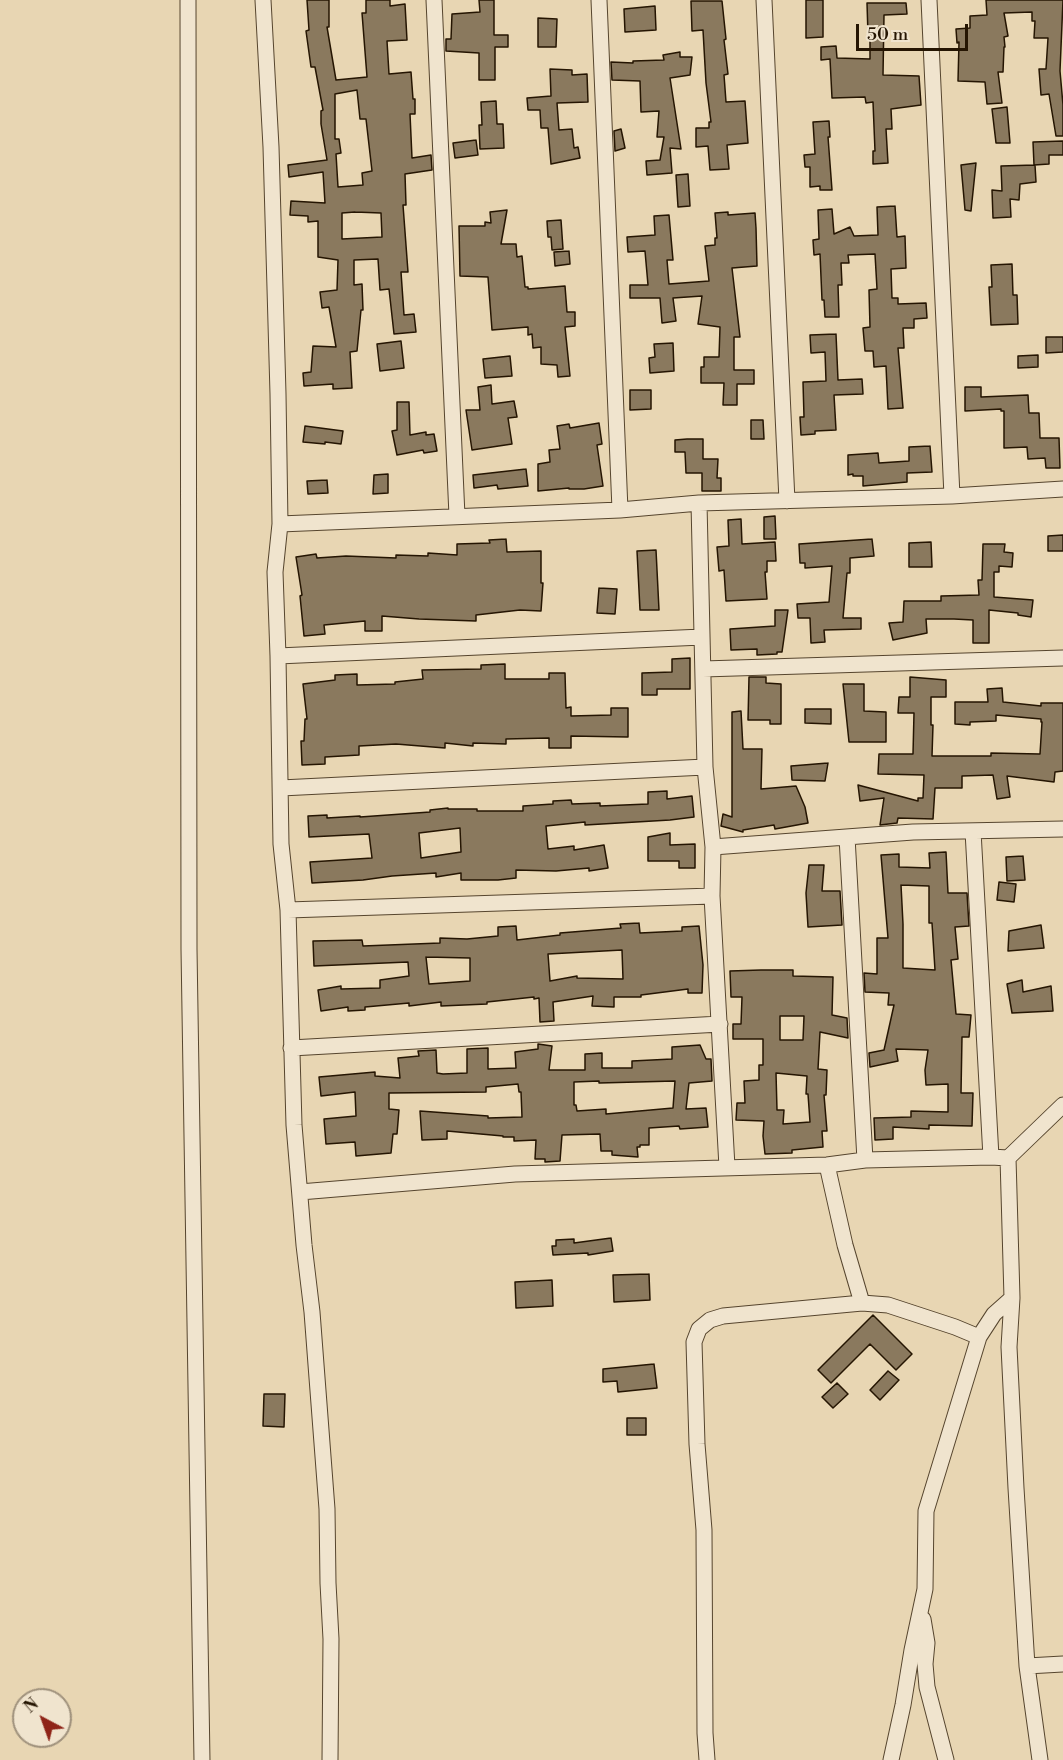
<!DOCTYPE html>
<html>
<head>
<meta charset="utf-8">
<style>
  body { margin:0 }
  #map { position:relative; width:1063px; height:1760px; overflow:hidden; background:#e8d6b3; font-family:"Libre Bodoni",serif }
  canvas { display:block }
  .north { position:absolute; left:12px; top:1688px; width:60px; height:60px; box-sizing:border-box; background:#f0e4ce; border:2px solid #9f917c; border-radius:50%; rotate:319deg; font-size:16px; font-weight:700; line-height:24px; text-align:center; color:#251502 }
  .north::after { content:''; display:block; margin:auto; width:21px; height:27px; background:#8f2418; clip-path:polygon(50% 0,100% 100%,50% 72%,0 100%) }
  .scale { position:absolute; left:856px; top:24px; width:112px; height:27px; box-sizing:border-box; border:3px solid #251502; border-top:0; padding-left:8px; font-size:18px; line-height:21px; white-space:nowrap; color:#251502; -webkit-text-stroke:4px #f0e4ce; paint-order:stroke }
</style>
</head>
<body>
<div id="map">
<canvas width="1063" height="1760"></canvas>
<div class="north">N</div>
<div class="scale">50 m</div>
</div>
<script>
const ctx = document.querySelector('canvas').getContext('2d');
ctx.lineJoin = 'round';
function fillPath(path, color) { ctx.fillStyle = color; ctx.fill(path, 'evenodd'); }
const shape = rows => new Path2D(rows.map(r => 'M' + r).join(''));
function trace(path, color, width, dash) { ctx.strokeStyle = color; ctx.lineWidth = width; ctx.lineCap = dash ? 'butt' : 'round'; ctx.setLineDash(dash || []); ctx.stroke(path); }
const building = shape([
  [307,0,329,0,329,27,327,27,336,80,367,77,362,13,366,13,366,0,390,0,390,6,405,4,407,40,387,41,389,74,411,72,413,99,415,99,415,114,410,114,412,158,431,155,432,170,405,174,406,205,403,205,408,272,401,272,404,315,414,314,416,332,394,334,389,289,380,290,378,259,354,260,354,285,362,284,363,310,361,310,357,351,350,352,352,388,333,389,333,384,304,386,303,373,311,372,313,346,336,347,329,307,322,308,320,292,337,290,338,260,318,257,318,221,308,222,308,216,290,215,291,201,325,203,323,172,289,177,288,165,327,160,321,124,321,111,323,110,315,67,311,67,306,31,309,30,307,0],
  [357,90,360,119,366,119,372,171,362,173,363,185,338,187,336,154,341,153,339,139,335,139,335,94,357,90],
  [355,212,381,213,382,237,342,239,342,213,355,212],
  [479,0,494,0,494,35,508,35,508,47,495,47,495,80,479,80,479,53,446,51,446,39,451,39,452,14,480,12,479,0],
  [806,0,823,0,823,37,806,38,806,0],
  [986,0,1063,0,1060,71,1063,105,1063,136,1056,136,1049,94,1041,95,1039,69,1046,69,1048,38,1034,38,1035,21,1032,21,1032,12,1004,13,1008,36,1004,37,1005,47,1004,47,1003,72,998,72,1002,103,987,104,985,82,958,81,959,42,957,43,956,29,970,28,970,16,987,15,986,0],
  [691,1,722,1,726,39,724,40,728,74,724,75,726,102,745,101,748,143,727,145,729,169,710,170,708,146,696,147,696,128,709,128,709,122,711,122,706,83,703,30,692,31,691,1],
  [867,3,906,3,907,14,884,15,883,75,919,76,921,105,891,109,892,129,886,129,888,163,873,164,873,151,875,151,873,102,866,103,865,97,832,98,830,59,821,60,821,47,836,46,837,58,870,59,870,35,868,35,867,3],
  [655,6,656,30,625,32,624,9,655,6],
  [538,18,557,19,556,47,538,47,538,18],
  [680,52,680,57,692,57,690,75,670,78,681,149,670,148,672,173,647,175,646,161,660,160,664,137,657,137,659,111,641,112,640,81,612,80,611,62,633,63,633,61,664,60,663,55,680,52],
  [550,69,572,70,572,75,587,74,588,102,557,103,559,130,572,129,574,148,578,147,580,158,551,164,548,128,541,128,540,110,528,110,527,98,551,96,550,69],
  [496,101,497,124,503,124,504,148,480,149,479,125,482,125,481,102,496,101],
  [1007,107,1010,143,996,143,992,109,1007,107],
  [829,121,830,137,828,137,832,190,820,190,820,186,810,187,810,167,805,167,804,155,815,154,813,122,829,121],
  [621,129,625,148,615,151,614,131,621,129],
  [476,140,478,155,455,158,453,143,476,140],
  [1063,141,1063,155,1049,155,1049,164,1034,165,1033,142,1063,141],
  [976,163,971,211,965,210,961,165,976,163],
  [1035,165,1036,182,1020,184,1019,200,1010,199,1011,217,993,218,992,190,1002,191,1001,166,1035,165],
  [688,174,690,206,678,207,676,175,688,174],
  [895,206,897,237,905,236,906,268,891,269,892,298,898,298,898,304,926,303,927,318,914,319,914,328,903,328,904,348,898,348,903,408,888,409,886,366,874,367,873,351,865,351,863,328,870,327,869,290,877,289,875,254,848,255,849,263,841,263,842,285,838,285,839,317,825,317,824,300,822,300,820,254,814,255,813,240,819,239,818,210,832,209,834,234,850,227,854,236,878,235,877,207,895,206],
  [507,210,501,244,516,244,517,257,522,256,525,287,528,287,528,289,565,286,567,312,575,312,575,326,565,327,570,376,558,377,557,365,541,364,541,347,533,348,532,334,528,335,528,327,492,330,488,277,460,276,459,226,485,226,485,222,491,223,490,212,507,210],
  [728,212,728,215,755,213,756,228,757,266,732,268,740,337,734,337,734,370,754,370,754,384,737,384,737,405,723,405,724,383,701,383,701,367,704,367,704,357,719,357,720,327,698,324,702,296,673,298,676,321,662,323,660,298,630,298,630,285,648,285,645,251,628,252,627,237,655,235,654,216,669,215,673,260,667,260,669,284,709,281,705,246,715,245,715,238,717,238,715,213,728,212],
  [561,220,563,249,552,250,551,237,548,237,547,221,561,220],
  [569,251,570,264,555,266,554,252,569,251],
  [1012,264,1013,295,1017,295,1018,324,991,325,989,287,992,287,991,265,1012,264],
  [836,334,838,380,862,379,863,394,834,395,836,430,815,431,815,434,801,435,800,417,804,417,803,382,826,381,825,352,811,353,810,335,836,334],
  [1046,337,1063,337,1063,352,1046,353,1046,337],
  [401,341,404,368,380,371,377,344,401,341],
  [673,343,674,371,650,373,649,358,655,357,654,344,673,343],
  [1038,355,1038,367,1018,368,1018,356,1038,355],
  [510,356,512,376,485,378,483,359,510,356],
  [491,385,492,404,514,401,517,417,508,418,512,444,472,450,466,410,480,410,478,387,491,385],
  [965,387,981,387,981,397,1028,395,1029,413,1039,413,1040,438,1059,438,1060,468,1046,468,1045,458,1028,459,1027,447,1004,448,1004,411,1001,411,1001,409,965,411,965,387],
  [630,390,651,390,651,409,630,410,630,390],
  [397,402,409,402,410,435,426,432,426,435,434,434,437,451,424,453,423,450,397,455,392,431,397,430,397,402],
  [751,420,763,420,764,439,751,439,751,420],
  [599,423,602,444,597,445,603,486,584,489,569,489,569,488,538,491,538,464,550,462,549,450,560,449,557,426,569,424,570,428,599,423],
  [305,426,343,431,341,444,325,442,325,444,303,442,305,426],
  [687,439,703,439,703,459,718,459,717,478,721,478,721,491,702,491,702,473,686,473,685,452,675,452,675,440,687,439],
  [930,446,932,472,907,473,907,482,863,486,863,476,853,476,853,474,848,475,848,455,878,453,879,463,909,461,909,447,930,446],
  [526,469,528,486,498,489,497,485,474,488,473,475,526,469],
  [388,474,388,493,373,494,374,475,388,474],
  [327,480,328,493,308,494,307,481,327,480],
  [775,516,776,539,764,539,764,517,775,516],
  [741,519,742,544,775,542,776,561,767,561,767,572,765,572,767,599,726,601,724,570,719,571,717,547,729,546,728,520,741,519],
  [1063,535,1063,551,1048,551,1048,536,1063,535],
  [506,539,507,552,541,551,541,583,543,583,541,611,520,610,476,615,476,621,419,619,382,616,382,631,365,631,365,621,324,625,325,634,304,636,300,596,302,595,296,557,316,554,317,558,346,556,396,558,396,555,428,556,428,553,457,555,457,544,490,543,489,540,506,539],
  [872,539,874,556,850,558,850,573,847,573,843,618,861,618,861,629,824,630,825,642,811,643,810,618,798,618,797,604,829,602,832,566,805,568,805,563,800,563,799,544,872,539],
  [931,542,932,567,909,567,909,543,931,542],
  [983,544,1005,544,1004,552,1013,553,1012,567,999,566,999,572,994,572,994,597,1033,600,1031,617,1018,615,1018,613,989,610,989,643,973,643,973,620,954,619,926,619,927,633,893,640,889,623,903,622,904,601,941,601,941,596,979,595,978,580,982,580,983,544],
  [656,550,659,610,640,610,637,551,656,550],
  [599,588,617,589,615,614,597,613,599,588],
  [775,610,788,610,782,652,777,652,777,654,757,655,757,649,731,650,730,629,775,626,775,610],
  [690,658,690,689,657,689,657,695,642,695,642,673,672,672,672,659,690,658],
  [505,664,505,679,549,679,549,673,565,673,566,708,571,707,571,716,611,715,611,708,628,708,628,737,571,736,571,748,549,748,549,738,506,739,506,744,473,743,473,746,445,743,445,748,396,744,359,746,359,755,325,757,325,764,302,765,301,741,304,741,305,719,307,719,303,684,335,680,335,675,357,674,357,685,395,684,395,682,423,679,422,670,481,669,481,665,505,664],
  [749,677,766,677,766,683,781,684,781,724,770,724,770,720,748,720,749,677],
  [910,677,946,680,946,697,931,697,931,725,933,725,932,756,991,756,991,753,1040,754,1042,722,1041,722,1041,719,996,715,996,721,970,722,970,725,955,724,955,702,988,702,987,689,1002,688,1003,702,1041,706,1041,703,1063,703,1063,771,1055,772,1054,782,1007,776,1010,797,997,799,993,775,962,776,962,788,935,788,933,819,898,818,897,823,880,825,884,798,860,801,858,785,918,801,918,798,923,798,924,775,878,774,879,754,913,754,914,713,898,713,899,697,910,697,910,677],
  [843,684,864,684,864,711,886,712,886,742,849,742,843,684],
  [805,709,831,709,831,724,805,723,805,709],
  [741,711,743,749,762,749,761,789,796,786,805,807,808,823,775,829,774,825,743,830,743,832,721,826,723,814,732,817,732,712,741,711],
  [828,763,825,781,792,780,791,766,828,763],
  [667,791,667,799,692,796,694,817,670,820,585,825,585,822,546,826,548,849,574,846,574,850,604,845,608,868,589,871,589,868,556,871,516,870,516,878,498,880,461,880,461,873,436,877,436,873,392,876,363,880,312,883,310,862,372,858,369,834,309,837,308,816,327,815,327,818,360,816,360,817,430,812,430,810,448,808,448,809,477,809,477,811,523,811,523,806,553,804,553,801,571,800,572,804,600,803,600,806,648,804,648,792,667,791],
  [460,828,461,852,421,858,419,833,460,828],
  [670,833,670,845,695,844,695,868,679,868,679,861,648,861,648,837,670,833],
  [946,852,948,893,967,893,969,926,955,927,958,959,951,960,956,1014,971,1015,969,1037,962,1037,961,1093,973,1093,972,1126,929,1125,929,1129,893,1127,893,1139,875,1140,874,1118,911,1117,911,1111,948,1112,948,1084,926,1085,925,1070,928,1050,896,1049,898,1061,870,1067,869,1053,884,1050,894,1005,888,1005,889,993,865,992,864,973,877,974,877,938,888,938,881,855,899,854,899,867,930,868,929,853,946,852],
  [901,885,929,886,929,923,932,923,935,970,903,968,903,924,901,885],
  [1023,856,1025,880,1007,881,1006,857,1023,856],
  [809,865,824,865,822,891,840,891,842,925,808,927,806,893,809,865],
  [999,882,1016,884,1014,902,997,900,999,882],
  [639,923,640,933,682,931,682,927,699,926,703,965,702,993,688,993,688,989,641,995,641,997,614,997,614,1007,592,1006,593,996,553,1002,554,1021,540,1022,539,998,534,999,534,997,487,1002,487,1004,441,1006,441,1002,409,1006,409,1003,365,1007,365,1010,348,1011,348,1007,321,1011,318,990,341,986,341,989,380,988,380,980,409,976,408,962,314,966,313,941,362,940,363,946,440,943,440,938,467,939,498,936,498,927,516,926,517,940,560,935,560,933,621,928,620,924,639,923],
  [622,950,623,979,577,978,577,976,550,981,548,954,622,950],
  [426,957,470,958,470,981,429,984,426,957],
  [1041,925,1044,948,1008,951,1009,931,1041,925],
  [761,970,793,970,793,976,833,977,832,1015,847,1018,848,1038,820,1032,818,1069,827,1070,826,1095,824,1095,827,1131,822,1131,823,1147,792,1150,792,1153,765,1154,763,1136,764,1121,736,1120,737,1103,745,1103,744,1081,759,1080,759,1065,763,1065,763,1039,733,1039,733,1024,741,1024,742,997,731,997,730,971,761,970],
  [780,1016,804,1016,803,1040,780,1040,780,1016],
  [776,1073,807,1076,806,1094,808,1094,810,1122,783,1124,784,1110,777,1110,776,1073],
  [1022,980,1023,992,1051,986,1053,1011,1012,1013,1007,984,1022,980],
  [538,1044,552,1046,549,1070,585,1070,585,1054,602,1053,602,1068,632,1068,632,1061,672,1059,672,1047,700,1045,706,1059,711,1059,712,1081,689,1083,686,1109,706,1108,708,1127,680,1129,679,1126,649,1128,649,1145,640,1145,640,1147,637,1147,638,1157,612,1155,612,1151,601,1151,600,1134,562,1135,560,1161,545,1162,545,1159,535,1159,536,1140,514,1141,514,1137,503,1137,503,1136,447,1131,447,1139,422,1140,420,1111,488,1116,488,1118,522,1117,521,1092,519,1092,518,1084,486,1087,486,1092,389,1093,389,1109,399,1110,397,1134,393,1134,391,1153,356,1156,355,1142,326,1144,324,1119,356,1116,355,1092,321,1096,319,1077,375,1072,375,1076,400,1078,398,1058,419,1056,418,1051,436,1050,437,1073,443,1074,467,1073,467,1049,488,1048,488,1069,516,1068,515,1052,538,1049,538,1044],
  [599,1081,599,1083,675,1081,673,1108,606,1114,606,1109,577,1111,576,1105,574,1105,574,1082,599,1081],
  [611,1238,613,1251,588,1255,588,1253,553,1255,552,1246,556,1246,556,1240,574,1239,574,1243,611,1238],
  [649,1274,650,1300,614,1302,613,1275,649,1274],
  [552,1280,553,1306,516,1308,515,1282,552,1280],
  [873,1315,912,1354,896,1370,870,1344,831,1383,818,1370,873,1315],
  [654,1364,657,1388,618,1392,617,1381,603,1382,603,1369,654,1364],
  [888,1371,899,1380,880,1400,870,1390,888,1371],
  [837,1383,848,1394,833,1408,822,1397,837,1383],
  [264,1394,285,1394,284,1427,263,1426,264,1394],
  [627,1418,646,1418,646,1435,627,1435,627,1418]
]);
fillPath(building, '#8a795e');
trace(building, '#251502', 1.5);
const street = shape([
  [188,0,189,949,202,1760],
  [263,0,271,147,278,394,280,524,275,572,278,656,281,844,288,910,294,1125,304,1245,312,1312,327,1509,328,1583,331,1639,330,1760],
  [434,0,457,516],
  [599,0,620,510],
  [764,0,787,501],
  [929,0,952,496],
  [699,503,705,767,713,847,712,896,727,1167],
  [280,524,620,510,699,503,952,496,1063,489],
  [278,656,702,637],
  [703,669,1063,658],
  [281,788,705,767],
  [973,831,991,1157],
  [847,837,865,1160],
  [713,847,913,832,1063,829],
  [288,910,712,896],
  [291,1048,720,1024],
  [827,1165,845,1245,862,1303],
  [300,1192,515,1174,827,1165,865,1160,991,1157,1008,1158],
  [923,1619,927,1643,925,1664,927,1687,946,1760],
  [1027,1666,1063,1664],
  [707,1760,705,1733,704,1530,697,1444,694,1342,699,1329,710,1320,723,1316,862,1303,888,1305,955,1327,979,1337],
  [891,1760,903,1705,912,1650,925,1589,926,1511,979,1337,994,1314,1012,1298],
  [1040,1760,1027,1666,1016,1488,1009,1347,1012,1298,1008,1158,1063,1105]
]);
trace(street, '#56452e', 17);
trace(street, '#f0e4ce', 15);
</script>
</body>
</html>
